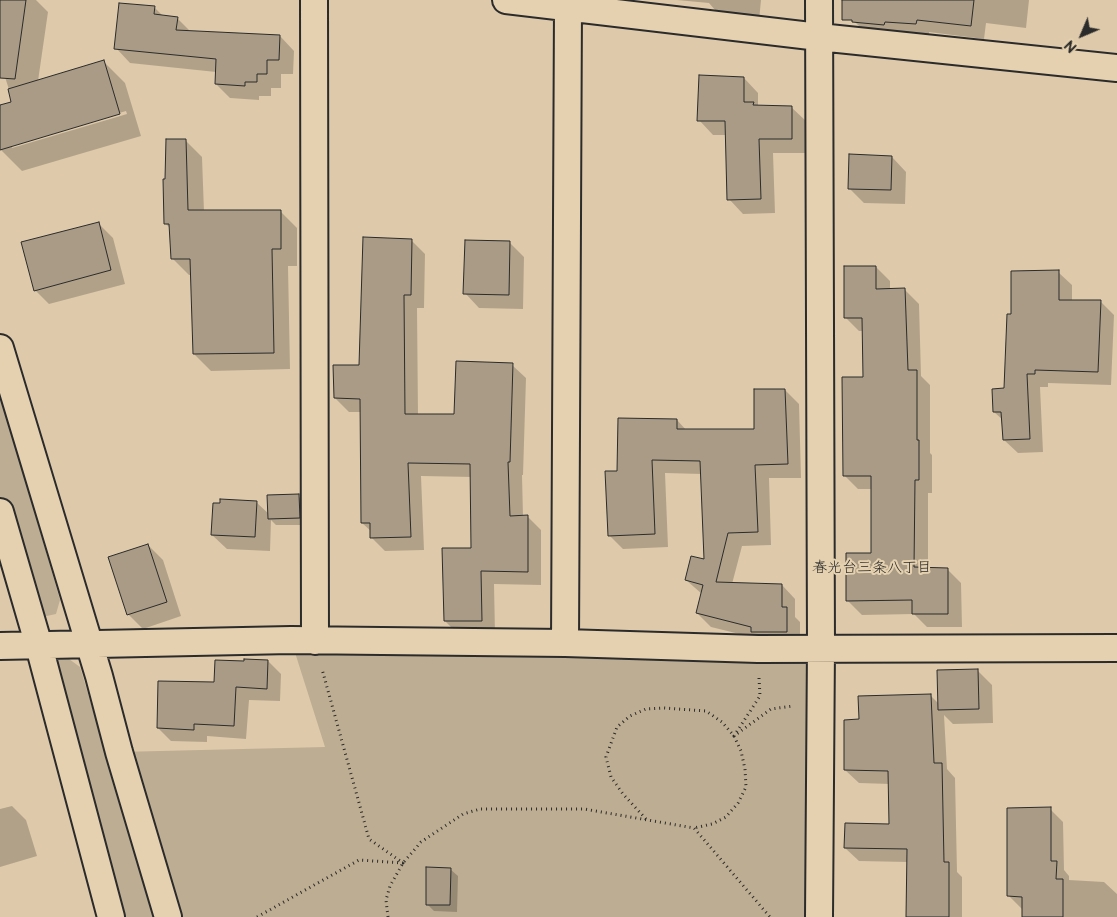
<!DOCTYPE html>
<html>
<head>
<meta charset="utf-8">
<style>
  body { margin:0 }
  #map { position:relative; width:1117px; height:917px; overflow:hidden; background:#decaaa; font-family:"Balsamiq Sans",sans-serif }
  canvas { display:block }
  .north { position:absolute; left:1057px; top:10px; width:50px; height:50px; -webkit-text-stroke:4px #e5d1af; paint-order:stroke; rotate:225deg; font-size:14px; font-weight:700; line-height:20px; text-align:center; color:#2b2b2b }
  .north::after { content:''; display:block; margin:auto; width:18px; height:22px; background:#2b2b2b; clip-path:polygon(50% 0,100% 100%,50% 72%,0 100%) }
</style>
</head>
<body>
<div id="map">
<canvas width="1117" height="917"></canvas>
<div class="north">N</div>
</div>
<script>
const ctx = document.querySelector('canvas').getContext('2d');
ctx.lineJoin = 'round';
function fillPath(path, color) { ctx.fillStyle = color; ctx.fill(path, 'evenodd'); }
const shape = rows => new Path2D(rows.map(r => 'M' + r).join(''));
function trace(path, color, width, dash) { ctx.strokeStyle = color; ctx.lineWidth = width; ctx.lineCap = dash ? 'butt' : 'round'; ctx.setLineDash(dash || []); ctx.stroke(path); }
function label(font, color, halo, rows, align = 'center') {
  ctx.font = font + ' "Balsamiq Sans","Klee One",sans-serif'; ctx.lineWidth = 4; ctx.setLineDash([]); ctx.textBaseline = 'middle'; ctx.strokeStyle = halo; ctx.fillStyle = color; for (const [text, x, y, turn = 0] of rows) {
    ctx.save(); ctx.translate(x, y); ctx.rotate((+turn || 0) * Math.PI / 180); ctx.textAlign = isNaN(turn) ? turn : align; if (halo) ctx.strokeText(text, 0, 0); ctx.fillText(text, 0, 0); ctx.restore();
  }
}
fillPath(shape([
  [0,394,60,600,56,614,42,617,0,514],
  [291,640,821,647,819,917,168,917,119,752,325,747],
  [69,659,80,667,155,917,120,917,50,661]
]), '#bdad92');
fillPath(shape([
  [0,0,36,0,48,12,38,81,104,62,125,83,141,136,22,171,0,149,0,121,13,102,5,77,0,76],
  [126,111,127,114,12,148,12,145],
  [677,0,761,0,759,21,722,18,709,3],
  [856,0,1029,0,1026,28,986,23,984,39,929,32,929,36,867,34,854,21],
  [154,7,163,16,177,18,191,32,280,36,294,51,293,74,281,74,281,88,271,88,271,96,259,96,259,100,230,98,216,84,216,72,130,63,116,48],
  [744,78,758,93,758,107,791,107,806,121,806,153,773,153,775,213,743,214,729,199,727,135,713,135,699,120],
  [186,141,202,157,204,212,280,211,297,228,297,266,288,266,290,369,211,371,194,354,192,275,189,275,172,258,171,229,165,223,167,180],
  [892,157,906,172,905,204,864,203,849,188],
  [98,223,113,238,125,284,49,304,35,290],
  [411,240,425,254,424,308,417,308,418,415,455,415,512,365,526,378,523,475,522,475,523,516,527,516,541,530,541,585,494,584,495,634,458,634,445,621,472,549,472,477,421,476,424,550,385,551,372,538,372,532,362,523,362,412,349,412,335,398,360,366],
  [510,243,524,257,523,309,479,308,465,293],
  [876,267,890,281,890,290,905,290,919,304,921,376,930,385,930,453,932,455,932,493,928,493,928,569,947,569,961,583,962,627,927,627,914,614,862,615,848,601,872,554,872,489,858,489,844,475,865,378,864,331,859,331,845,317],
  [1058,272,1072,285,1072,301,1100,301,1114,315,1111,385,1048,383,1048,387,1040,387,1043,452,1018,453,1004,440,1003,420,994,412,1005,390,1013,315],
  [785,390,799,404,801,478,769,478,771,545,742,546,732,584,782,585,795,599,795,617,800,622,800,645,760,639,711,627,697,613,702,594,686,580,705,561,702,474,665,473,668,547,623,549,609,535,618,472,677,420,687,431,755,430],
  [298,496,305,503,306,525,276,525,271,520,270,551,227,549,212,535,256,502,269,514],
  [148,545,163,560,181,616,143,629,128,614],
  [268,661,281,674,280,701,249,700,246,739,207,736,207,742,171,741,158,728,215,683],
  [977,670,992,685,993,723,953,724,944,715,947,769,955,778,957,872,962,877,962,917,907,917,908,862,859,861,845,848,890,825,890,784,859,783,845,770,860,721,930,695,939,704],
  [12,806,26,820,37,856,0,867,0,809],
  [1050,809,1063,822,1064,870,1069,876,1069,880,1104,882,1117,894,1117,917,1024,917,1022,909,1009,896],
  [450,869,458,876,457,912,434,911,427,904]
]), '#0003');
const building = shape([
  [0,0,26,0,15,79,0,78,0,0],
  [842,0,974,0,971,26,917,20,916,24,885,22,884,25,852,22,852,20,842,20,842,0],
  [119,3,155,6,154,14,178,17,176,30,280,35,279,60,267,60,267,74,257,74,257,82,245,82,245,86,215,84,216,59,114,49,119,3],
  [104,60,120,114,0,150,0,105,11,102,8,89,104,60],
  [699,75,744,77,744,102,754,102,753,105,792,106,792,139,759,139,761,199,727,200,725,121,697,121,699,75],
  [166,139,186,139,188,210,281,210,281,249,272,249,274,353,193,354,190,259,171,259,169,224,164,224,163,179,165,179,166,139],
  [849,154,892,156,891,190,848,189,849,154],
  [99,222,111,270,34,291,21,242,99,222],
  [363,237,412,239,411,295,404,295,405,414,454,414,456,361,513,363,510,462,508,462,510,516,528,515,528,572,481,571,482,621,444,621,442,548,471,548,470,464,408,463,411,537,370,538,370,523,361,523,360,399,334,398,333,365,359,365,363,237],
  [465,240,510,241,509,295,463,294,465,240],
  [844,266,876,266,876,289,905,288,908,370,917,370,917,440,919,440,919,480,915,480,914,567,948,568,948,614,912,614,912,600,846,601,846,553,871,553,871,476,843,476,842,377,863,377,862,318,844,318,844,266],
  [1059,270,1059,300,1101,300,1098,372,1035,370,1035,374,1027,374,1030,439,1003,440,1001,412,993,412,992,389,1004,388,1007,314,1011,314,1011,271,1059,270],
  [754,389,785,389,788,464,755,465,758,532,728,533,716,582,782,584,782,607,787,607,787,632,751,632,751,627,696,613,703,585,685,580,691,556,704,559,700,461,652,460,655,534,608,536,605,471,617,471,618,418,677,419,677,429,754,429,754,389],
  [299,494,300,518,268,519,267,495,299,494],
  [220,499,257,501,255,537,211,535,213,503,220,503,220,499],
  [148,544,167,602,127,615,108,557,148,544],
  [244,659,268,660,267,689,236,687,234,726,194,724,194,730,157,728,158,681,214,682,215,660,244,661,244,659],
  [978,669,979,709,938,710,937,670,978,669],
  [931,694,934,763,942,763,944,862,949,862,949,917,906,917,907,849,844,848,845,823,889,824,888,771,844,770,844,720,859,719,858,696,931,694],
  [1051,807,1051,861,1057,861,1056,879,1063,879,1063,917,1022,917,1022,897,1007,896,1007,808,1051,807],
  [426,867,451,868,450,905,426,905,426,867]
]);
fillPath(building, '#a99b85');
trace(building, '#2b2b2b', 1);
const street = shape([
  [314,0,315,641],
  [506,0,819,37,1117,68],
  [0,348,99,676,119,752,168,917],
  [0,512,39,646,111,917],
  [565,643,568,6],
  [0,646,291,640,565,643,758,649,1117,648],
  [819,917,821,647,819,0]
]);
trace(street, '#2b2b2b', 30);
trace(shape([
  [759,678,760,696,734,736,771,709,793,706],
  [646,819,623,794,611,777,606,757,617,727,630,716,646,709,664,708,706,711,722,722,734,736,741,751,745,769,746,787,738,803,726,817,712,824,694,828],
  [257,917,359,860,403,863,369,839,322,669],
  [388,917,386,900,390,886,403,863,421,842,463,814,480,809,584,809,694,828,770,917]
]), '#2b2b2b', 3, [1, 4]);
trace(street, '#e5d1af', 26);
label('15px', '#2b2b2b', '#e5d1af', [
  ["春光台三条八丁目",872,568]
]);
</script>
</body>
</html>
